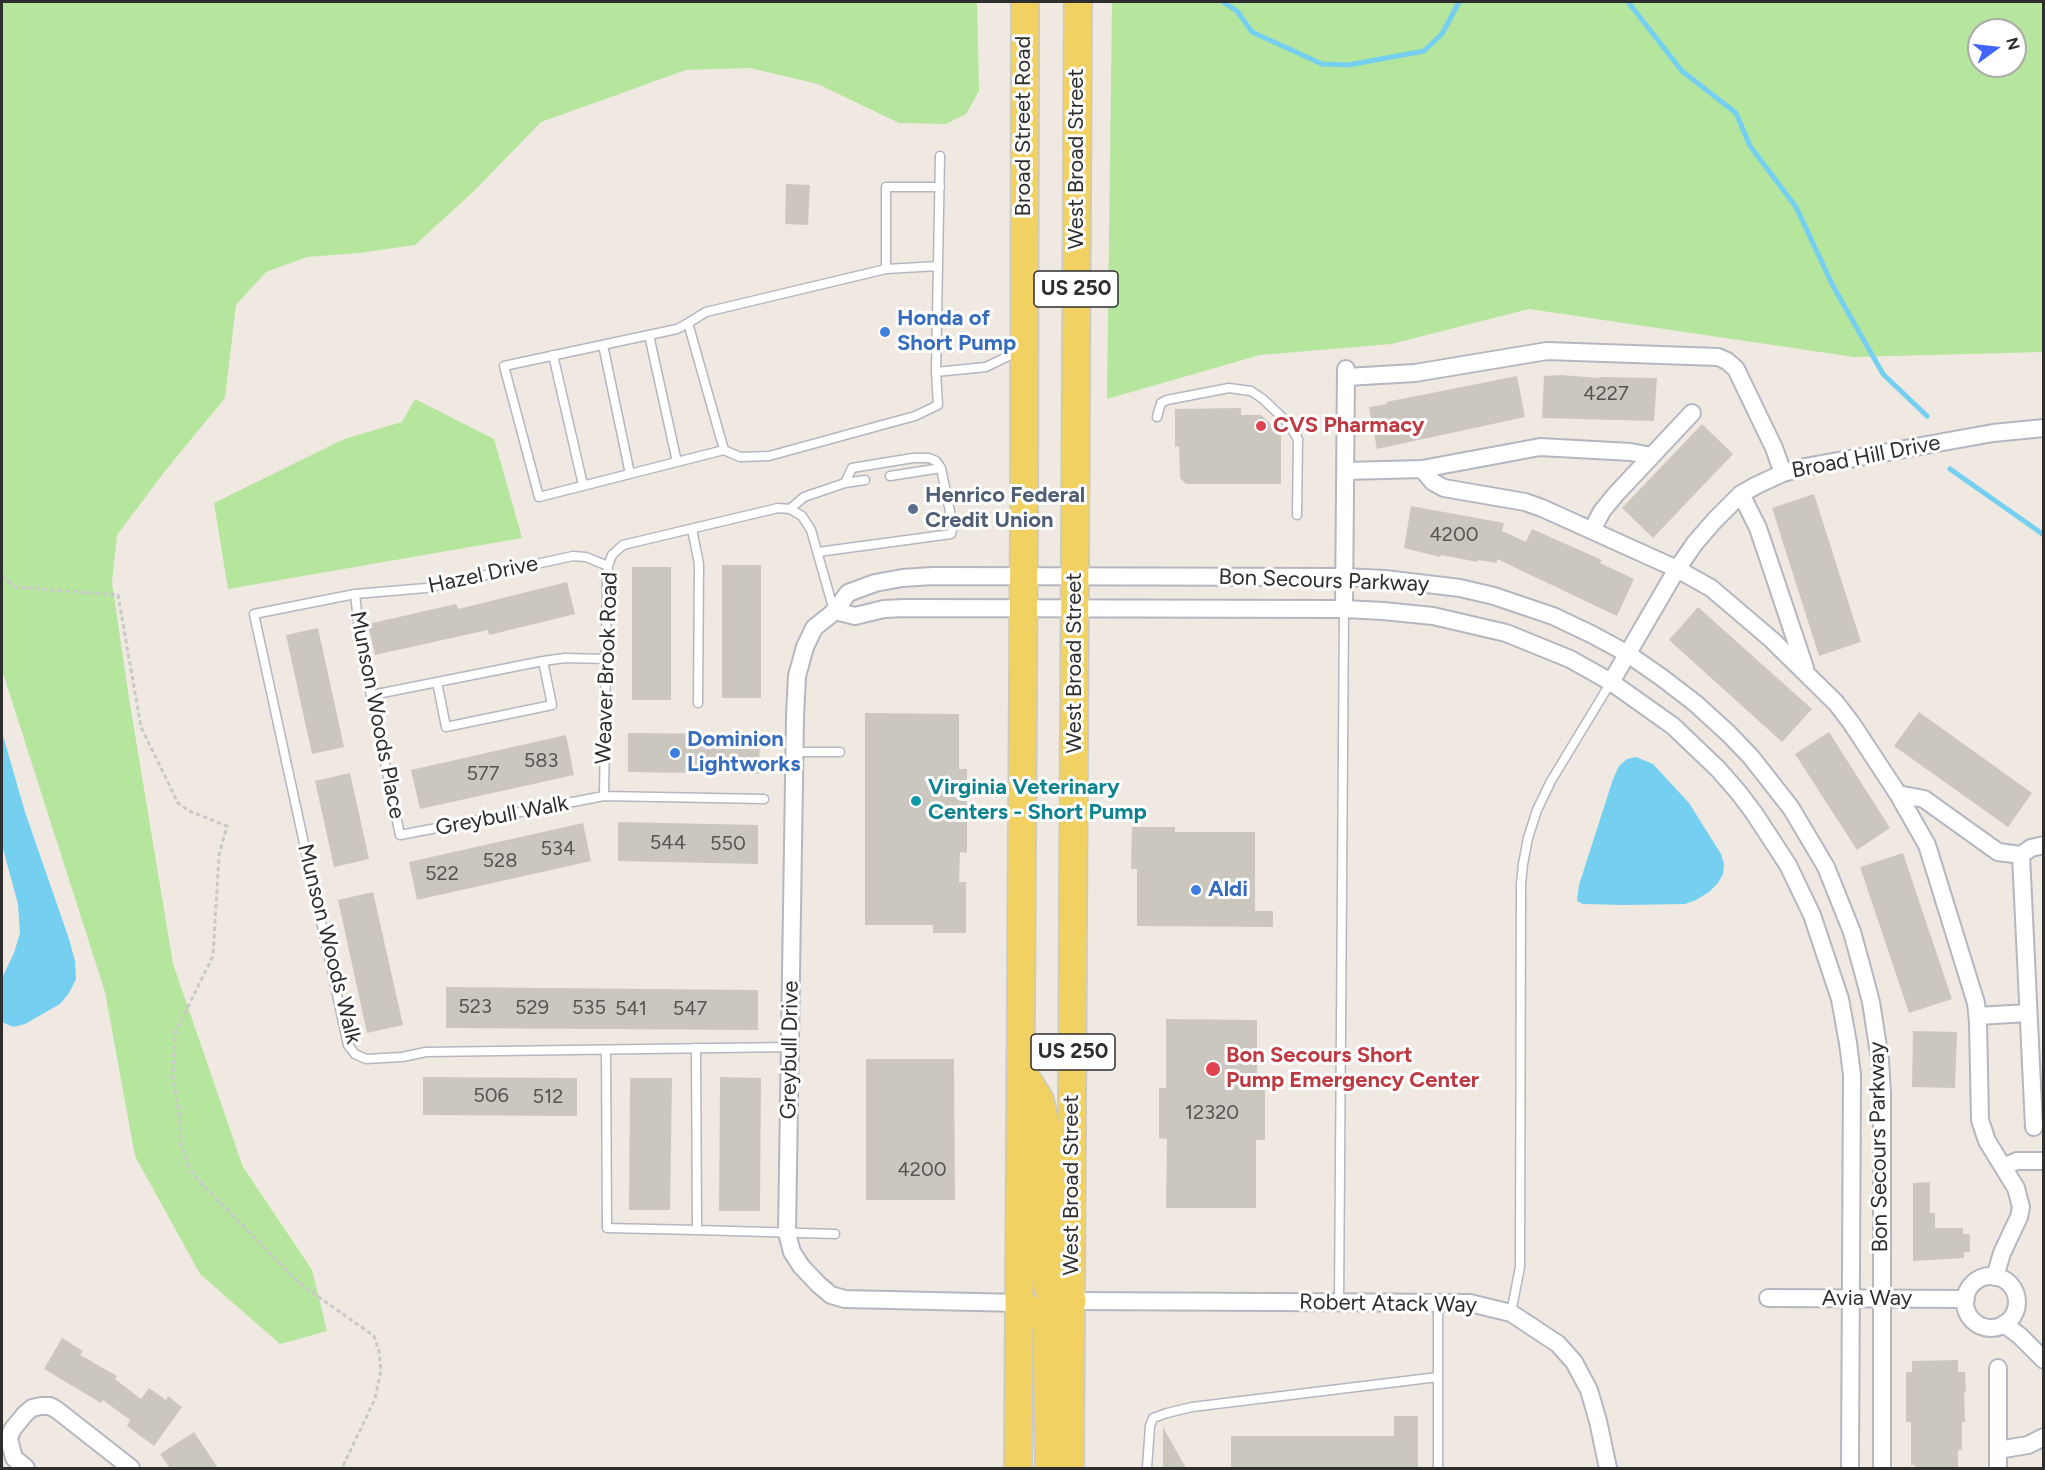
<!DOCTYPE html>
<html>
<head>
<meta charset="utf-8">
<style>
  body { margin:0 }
  #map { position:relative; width:2045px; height:1470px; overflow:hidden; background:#efe9e1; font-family:Figtree,sans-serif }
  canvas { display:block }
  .frame { position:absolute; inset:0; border:3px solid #2e2e2e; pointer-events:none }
  .north { position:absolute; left:1967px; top:18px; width:60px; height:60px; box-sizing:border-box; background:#fff; border:2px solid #ababab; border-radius:50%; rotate:75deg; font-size:16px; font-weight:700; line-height:24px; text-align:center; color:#2e2e2e }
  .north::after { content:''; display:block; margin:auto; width:21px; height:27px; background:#4264fb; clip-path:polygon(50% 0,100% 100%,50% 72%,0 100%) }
</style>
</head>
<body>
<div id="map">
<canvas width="2045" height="1470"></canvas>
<div class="frame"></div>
<div class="north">N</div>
</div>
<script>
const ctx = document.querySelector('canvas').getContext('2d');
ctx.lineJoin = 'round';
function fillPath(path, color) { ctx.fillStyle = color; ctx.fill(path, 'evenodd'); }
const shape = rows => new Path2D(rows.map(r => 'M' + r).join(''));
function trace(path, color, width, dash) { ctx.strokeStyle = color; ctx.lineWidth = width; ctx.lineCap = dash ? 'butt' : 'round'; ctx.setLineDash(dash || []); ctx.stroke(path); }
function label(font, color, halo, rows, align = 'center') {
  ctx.font = font + ' Figtree,sans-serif'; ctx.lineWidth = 6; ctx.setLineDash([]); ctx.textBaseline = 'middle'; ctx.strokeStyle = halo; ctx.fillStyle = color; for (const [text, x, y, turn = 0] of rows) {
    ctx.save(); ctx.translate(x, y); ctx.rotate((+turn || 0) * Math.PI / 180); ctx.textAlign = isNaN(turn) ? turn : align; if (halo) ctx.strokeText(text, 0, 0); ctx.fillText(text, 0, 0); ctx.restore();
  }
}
fillPath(shape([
  [2,2,977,2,979,91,966,114,946,124,899,123,818,84,750,68,686,70,541,122,474,191,415,245,359,253,307,257,266,272,236,305,225,398,165,471,117,535,112,582,128,692,173,964,243,1167,312,1270,327,1331,280,1344,200,1274,135,1156,105,992,2,670],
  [1112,2,2043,2,2043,352,1854,357,1529,309,1391,344,1260,355,1107,399],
  [1979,30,2015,30,2015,66,1979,66],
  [415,399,494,439,522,538,228,589,214,503,344,439,402,422]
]), '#b6e59e');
fillPath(shape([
  [2,732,25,812,69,939,75,961,76,979,69,993,60,1004,25,1024,13,1027,2,1022,2,978,14,953,20,933,18,904,2,845],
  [1636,757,1653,764,1689,803,1721,854,1724,864,1723,874,1718,883,1709,892,1696,900,1685,904,1625,905,1583,904,1577,901,1579,885,1613,779,1619,766,1627,759]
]), '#75cff0');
trace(shape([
  [1223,2,1237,11,1252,32,1322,64,1348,65,1424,51,1442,34,1459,2],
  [1628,2,1682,71,1736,113,1750,146,1796,207,1833,286,1883,374,1927,416],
  [1950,469,2044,535]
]), '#75cff0', 5);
fillPath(shape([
  [786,184,810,185,808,225,785,224],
  [1561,375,1600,378,1600,377,1657,378,1654,421,1542,418,1544,376],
  [1517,376,1525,417,1377,449,1369,407,1387,404,1386,402],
  [1241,408,1241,415,1261,415,1281,434,1281,484,1186,484,1180,478,1179,446,1175,447,1175,409],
  [1702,424,1733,454,1653,538,1622,508],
  [1814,494,1861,642,1819,656,1772,508],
  [1411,506,1504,523,1502,531,1526,542,1532,529,1602,560,1600,563,1634,579,1617,616,1497,559,1497,563,1478,560,1478,562,1441,555,1440,557,1404,548],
  [722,565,761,565,761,698,722,698],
  [632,567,671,567,671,700,632,700],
  [567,582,575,614,489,635,488,630,375,655,368,624,456,604,458,609],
  [1698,607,1812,709,1782,742,1669,640],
  [318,628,344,747,312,754,286,635],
  [1919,712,2032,793,2008,827,1894,746],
  [865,713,959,714,959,769,967,769,967,853,960,852,959,882,966,882,966,933,933,933,933,925,865,925],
  [1829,732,1890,828,1857,850,1795,754],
  [628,733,760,734,759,774,628,772],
  [566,735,574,775,420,809,411,770],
  [350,773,369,859,334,867,315,781],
  [618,822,758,825,758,864,618,861],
  [583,823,591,861,417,900,409,862],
  [1132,827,1175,827,1175,832,1255,832,1255,911,1273,911,1273,927,1137,926,1137,869,1131,869],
  [1903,853,1952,999,1909,1013,1860,867],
  [373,892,403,1025,367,1033,338,900],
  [446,987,758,990,758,1030,446,1028],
  [1166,1019,1257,1020,1257,1087,1265,1087,1265,1140,1256,1140,1256,1208,1166,1208,1167,1139,1159,1138,1159,1088,1166,1088],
  [1913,1031,1957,1032,1955,1088,1912,1087],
  [866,1059,954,1059,955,1200,866,1200],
  [423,1077,577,1078,577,1116,423,1115],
  [720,1077,761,1078,760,1211,719,1211],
  [630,1078,672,1078,670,1210,629,1210],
  [1930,1182,1930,1213,1935,1213,1935,1228,1963,1228,1963,1234,1970,1234,1970,1252,1964,1252,1964,1258,1913,1261,1913,1183],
  [62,1338,83,1351,80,1355,117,1376,115,1379,141,1399,149,1388,166,1400,168,1396,182,1407,154,1446,127,1426,130,1420,103,1400,101,1403,44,1369],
  [1958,1360,1958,1372,1965,1372,1966,1392,1964,1392,1965,1422,1962,1422,1962,1450,1958,1450,1958,1468,1915,1468,1915,1465,1911,1465,1911,1422,1906,1422,1906,1372,1912,1372,1912,1361],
  [1394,1416,1418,1416,1418,1468,1231,1468,1231,1436,1394,1436],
  [1163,1427,1186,1468,1163,1468],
  [194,1432,218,1468,170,1468,160,1454]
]), '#cbc7bf');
const service = shape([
  [940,156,936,372,986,367,1019,351],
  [938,266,886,269,886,187,940,187],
  [688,323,724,450,539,497,504,366,677,329,688,323,706,312,886,269],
  [649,335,677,462],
  [603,345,630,474],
  [553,355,583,485],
  [1157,417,1161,403,1167,400,1229,388,1251,391,1263,399,1287,422,1298,439,1297,515],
  [724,450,740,457,769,456,915,416,938,405,936,372],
  [890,476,941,468],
  [790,509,804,497,845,483,865,480],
  [692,529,699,564,698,703],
  [818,552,951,534,953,526,941,468,936,461,929,458,913,458,852,468,845,483],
  [608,566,586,557,573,556,426,588,355,594,254,614,348,1045,355,1054,366,1059,402,1057,426,1052,790,1047],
  [355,594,361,647,400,835,604,796,764,799],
  [437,682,446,727,552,705,543,661],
  [372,695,543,661,565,658,606,659],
  [794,752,840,752],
  [604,796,607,582,608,566,612,555,623,545,778,508,790,509,802,516,811,530,834,611],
  [606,1050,607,1228,697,1230,696,1048],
  [697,1230,835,1234],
  [1339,1302,1344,609],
  [1438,1303,1438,1468],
  [1511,1313,1520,1267,1521,884,1523,864,1528,838,1537,810,1551,781,1611,682],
  [1147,1468,1150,1426,1153,1418,1167,1413,1192,1407,1438,1377]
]);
const minor = shape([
  [1346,377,1415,373,1547,351,1718,357,1727,361,1736,369,1774,448,1783,473],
  [1422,469,1433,482,1444,488,1525,502,1542,508,1677,569,1711,588,1772,640,1836,703,1852,724,1898,794,1927,845,1976,1003,1978,1022,1980,1120,1987,1141,2016,1188,2021,1207,2019,1217,2002,1253,1995,1277],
  [1346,471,1422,469,1540,447,1631,452,1651,456],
  [1741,494,1758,528,1805,668],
  [1592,530,1602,511,1616,494,1692,413],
  [1344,609,1346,369],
  [835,611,855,616,884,609,905,608,1344,609,1383,611,1433,616,1506,633,1570,659,1611,682,1673,726,1718,769,1739,793,1754,813,1788,865,1812,915,1840,999,1848,1043,1852,1075,1850,1468],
  [1611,682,1677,569,1695,543,1715,520,1741,494,1757,485,1783,473,1805,467,1993,433,2044,428],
  [1898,794,1924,799,1998,852,2021,855,2031,848,2044,845],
  [2021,855,2034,1127],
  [1978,1016,2028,1013],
  [2003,1167,2017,1161,2044,1161],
  '1965 1302a26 26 0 1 1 52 0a26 26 0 1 1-52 0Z',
  [1768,1298,1966,1299],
  [1072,1301,1470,1303,1511,1313,1558,1344,1574,1362,1589,1390,1598,1421,1608,1468],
  [1020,1303,845,1299,831,1295,818,1284,801,1266,792,1252,787,1233,795,716,797,676,805,647,814,628,835,611,848,593,875,583,902,578,933,576,1345,577,1385,579,1460,588,1494,596,1553,616,1591,634,1628,654,1661,677,1695,703,1729,734,1751,757,1791,808,1826,867,1852,932,1862,968,1871,1002,1880,1060,1882,1093,1882,1468],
  [2004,1324,2020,1336,2044,1360],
  [1998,1450,2028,1445,2044,1437],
  [26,1468,14,1458,9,1439,12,1430,25,1414,32,1408,41,1406,50,1406,57,1410,131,1468],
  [1998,1468,1998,1368]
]);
const primary = shape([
  [1021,1069,1040,1100,1045,1125,1046,1277,1048,1288,1053,1296,1072,1301],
  [1020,1303,1047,1320,1049,1468],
  [1018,1468,1024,527,1025,2],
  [1070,1468,1078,2]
]);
trace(service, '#b4b7c1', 11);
trace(minor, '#b4b7c1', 20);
trace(primary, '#c9c9c9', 30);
trace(shape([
  [2,576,15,587,118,595,141,727,178,803,189,811,227,826,219,855,213,956,175,1033,173,1076,180,1120,181,1144,189,1168,199,1181,299,1283,374,1336,379,1351,381,1370,375,1399,342,1468]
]), '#c9c9c9', 3, [4.5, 3]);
trace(service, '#fff', 8);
trace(minor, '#fff', 16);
trace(primary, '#f2d163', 27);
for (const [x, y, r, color] of [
  [885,332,6,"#3f7fe0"],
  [1261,426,6,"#e0444e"],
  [913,509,6,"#5c6f8a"],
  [675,753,6,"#3f7fe0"],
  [916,801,6,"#0f9aa8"],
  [1196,890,6,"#3f7fe0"],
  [1213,1069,8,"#e0444e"]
]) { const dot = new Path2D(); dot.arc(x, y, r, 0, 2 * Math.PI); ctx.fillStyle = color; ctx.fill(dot); trace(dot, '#fff', 2); }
label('20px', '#555452', null, [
  ["4227",1606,394],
  ["4200",1454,535],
  ["583",541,761],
  ["577",483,774],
  ["544",668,843],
  ["550",728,844],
  ["534",558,849],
  ["528",500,861],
  ["522",442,874],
  ["523",475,1007],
  ["529",532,1008],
  ["535",589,1008],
  ["541",631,1009],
  ["547",690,1009],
  ["506",491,1096],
  ["512",548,1097],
  ["12320",1212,1113],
  ["4200",922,1170]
]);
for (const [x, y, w] of [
  [1076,289,84],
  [1073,1052,84]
]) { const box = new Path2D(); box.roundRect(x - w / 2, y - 18, w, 36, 4.5); ctx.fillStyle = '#fff'; ctx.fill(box); trace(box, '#2e2e2e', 1.5); }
label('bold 21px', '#2e2e2e', null, [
  ["US 250",1076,289],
  ["US 250",1073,1052]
]);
label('22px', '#2e2e2e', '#fff', [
  ["Broad Street Road",1024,126,-90],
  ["West Broad Street",1077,159,-90],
  ["Broad Hill Drive",1866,457,-11],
  ["Hazel Drive",483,575,-12],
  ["Bon Secours Parkway",1324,581,2],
  ["West Broad Street",1075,663,-90],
  ["Weaver Brook Road",607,668,-88],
  ["Munson Woods Place",377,715,79],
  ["Greybull Walk",502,816,-11],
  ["Munson Woods Walk",329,944,76],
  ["Greybull Drive",790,1050,-89],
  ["Bon Secours Parkway",1879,1147,-91],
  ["West Broad Street",1072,1185,-90],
  ["Avia Way",1867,1299],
  ["Robert Atack Way",1388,1304,1]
]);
label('bold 22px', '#366cbe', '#fff', [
  ["Honda of",897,319],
  ["Short Pump",897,344],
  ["Dominion",687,740],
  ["Lightworks",687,765],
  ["Aldi",1208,890]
], 'left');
label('bold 22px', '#be3a42', '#fff', [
  ["CVS Pharmacy",1273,426],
  ["Bon Secours Short",1226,1056],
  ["Pump Emergency Center",1226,1081]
], 'left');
label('bold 22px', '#4e5e75', '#fff', [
  ["Henrico Federal",925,496],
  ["Credit Union",925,521]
], 'left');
label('bold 22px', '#0d838f', '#fff', [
  ["Virginia Veterinary",928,788],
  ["Centers - Short Pump",928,813]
], 'left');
</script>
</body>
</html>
